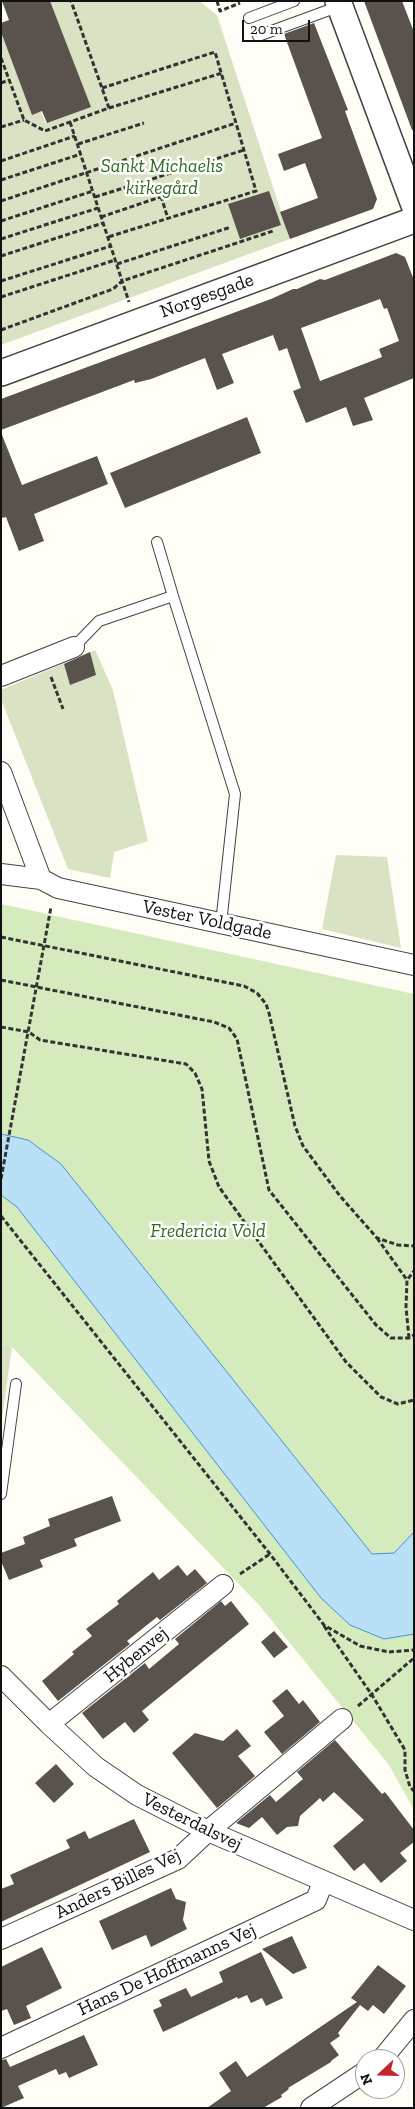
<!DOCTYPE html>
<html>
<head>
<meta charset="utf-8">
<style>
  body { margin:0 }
  #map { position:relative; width:415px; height:2109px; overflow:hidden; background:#fffdf5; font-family:"Zilla Slab",serif }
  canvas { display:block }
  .frame { position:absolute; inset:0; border:2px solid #111; pointer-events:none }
  .north { position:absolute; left:355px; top:2049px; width:50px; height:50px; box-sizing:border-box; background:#fff; border:1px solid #a0a0a0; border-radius:50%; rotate:249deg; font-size:14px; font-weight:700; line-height:20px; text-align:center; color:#111 }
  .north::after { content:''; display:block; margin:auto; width:18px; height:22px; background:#c4262e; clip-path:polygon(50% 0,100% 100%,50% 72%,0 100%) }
  .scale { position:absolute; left:242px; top:20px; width:68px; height:22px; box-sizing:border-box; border:2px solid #111; border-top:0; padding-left:6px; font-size:15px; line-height:18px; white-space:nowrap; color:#111; -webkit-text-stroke:4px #fff; paint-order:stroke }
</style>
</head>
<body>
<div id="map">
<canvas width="415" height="2109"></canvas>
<div class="frame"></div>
<div class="north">N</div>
<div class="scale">20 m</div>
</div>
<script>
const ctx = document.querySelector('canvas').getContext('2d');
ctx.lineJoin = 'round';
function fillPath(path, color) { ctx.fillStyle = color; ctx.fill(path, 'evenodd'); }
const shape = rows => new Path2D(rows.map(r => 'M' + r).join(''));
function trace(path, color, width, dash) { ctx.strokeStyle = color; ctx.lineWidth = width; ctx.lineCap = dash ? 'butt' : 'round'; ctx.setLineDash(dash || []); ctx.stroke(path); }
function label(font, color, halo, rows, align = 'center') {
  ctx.font = font + ' "Zilla Slab",serif'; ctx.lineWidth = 5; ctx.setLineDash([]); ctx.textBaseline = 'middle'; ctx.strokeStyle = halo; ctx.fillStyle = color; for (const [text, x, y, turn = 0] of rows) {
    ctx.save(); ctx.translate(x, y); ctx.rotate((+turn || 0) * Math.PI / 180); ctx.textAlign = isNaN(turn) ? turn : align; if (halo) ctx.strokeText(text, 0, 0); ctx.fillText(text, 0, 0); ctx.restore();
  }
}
fillPath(shape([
  [1,904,414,994,414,1810,389,1765,259,1605,12,1347,1,1344]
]), '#d5ebbd');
fillPath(shape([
  [50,1,199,1,217,15,290,239,1,345,1,32,46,123,90,106],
  [95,650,113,690,148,841,114,852,110,878,68,869,1,699,1,690],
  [336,855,387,857,401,948,322,929],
  [1,1344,12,1347,1,1426]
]), '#d9e3c4');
const water = shape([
  [1,1134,28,1140,61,1164,372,1554,394,1553,414,1532,414,1634,384,1639,350,1625,321,1598,17,1207,1,1195,1,1134]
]);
fillPath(water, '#b9e0f7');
trace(water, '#3f96cf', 1);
fillPath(shape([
  [2,1,50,1,91,107,47,123,42,111,32,115,1,32,1,23,9,20],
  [364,1,402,1,414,32,414,130,412,130],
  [314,23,348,110,345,111,377,199,373,209,290,239,280,212,318,198,305,163,284,171,278,154,322,138,284,34],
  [269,191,281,225,240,239,228,204],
  [396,253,405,257,414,280,414,378,364,398,373,420,353,426,346,407,306,423,293,391,301,388,287,348,279,351,273,335,222,354,234,383,217,390,205,358,151,379,135,383,134,380,1,430,1,399,271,299,293,289,297,289,320,279,325,280],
  [380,299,384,309,387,308,399,341,379,349,382,357,320,381,301,328],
  [247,417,261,453,125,508,110,473],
  [2,435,22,485,97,456,108,484,34,514,44,541,19,551,6,517,1,518],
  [90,652,96,675,70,685,64,664],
  [112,1496,121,1521,74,1539,77,1546,40,1560,43,1567,9,1580,1,1561,1,1553,25,1544,23,1537,50,1526,48,1519],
  [178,1565,187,1576,195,1569,207,1583,160,1620,157,1617,127,1641,130,1644,58,1701,42,1681,74,1654,72,1652,92,1636,86,1629,119,1604,117,1601,153,1572,159,1580],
  [221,1601,225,1606,231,1601,249,1624,142,1711,149,1720,134,1733,125,1722,103,1739,82,1713,145,1663,149,1669,179,1644,175,1639],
  [274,1631,288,1647,274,1658,261,1642],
  [287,1689,299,1704,303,1700,320,1722,282,1754,264,1732,284,1716,272,1701],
  [237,1729,251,1746,238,1756,255,1776,217,1808,172,1753,195,1733,223,1741],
  [335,1740,382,1794,385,1792,414,1830,414,1842,400,1853,407,1861,381,1883,364,1863,354,1871,333,1846,364,1820,334,1792,323,1802,320,1798,300,1816,298,1826,287,1827,277,1835,262,1817,249,1828,236,1823,270,1795,276,1802,303,1779,297,1772],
  [56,1764,74,1784,54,1803,35,1783],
  [134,1819,150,1852,1,1922,1,1889,14,1884,10,1875,70,1848,66,1840,85,1831,89,1839],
  [171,1888,176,1899,186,1902,183,1920,187,1929,151,1947,146,1935,112,1950,99,1921],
  [292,1936,307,1968,293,1974,262,1949],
  [42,1947,62,1988,26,2006,31,2018,14,2025,7,2009,1,2011,1,1967],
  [261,1952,283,1998,266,2006,262,1998,251,2003,247,1995,238,1999,237,1997,163,2032,153,2010,162,2006,159,2000,186,1988,191,1997,223,1982,219,1972],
  [378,1965,406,1986,384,2014,373,2005,368,2011,360,2005,338,2033,340,2036,330,2043,339,2055,331,2061,331,2062,288,2088,289,2089,281,2095,282,2097,263,2108,207,2108,231,2091,219,2073,236,2061,247,2077,357,2002,351,1998],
  [84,2035,98,2065,69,2078,66,2072,59,2075,56,2069,18,2086,24,2098,1,2108,1,2060,6,2059,10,2067]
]), '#5a524d');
const service = shape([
  [249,18,294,1],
  [258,36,340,6],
  [157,542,173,596],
  [74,647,99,621,173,596,235,794,221,924],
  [1,1494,16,1384]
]);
const minor = shape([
  [1,676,74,647],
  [1,772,41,879],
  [1,874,41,879,58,888,414,965],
  [1,1676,49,1724,96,1767,137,1795,208,1831,414,1920],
  [49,1724,223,1585],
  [1,1939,178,1859,208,1831,342,1719],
  [1,2048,316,1900,323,1882],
  [382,2059,414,2020],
  [311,2108,365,2072]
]);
const tertiary = shape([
  [338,1,414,205],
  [1,373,414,220]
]);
trace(service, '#444', 12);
trace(minor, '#444', 22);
trace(tertiary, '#444', 28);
trace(shape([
  [217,1,220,11,240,3],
  [1,58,24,120,45,131,109,108,71,1],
  [1,83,9,80],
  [102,88,215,52,256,191,108,237],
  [109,108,222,73],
  [70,122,129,302],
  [1,127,24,120],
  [78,144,144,123],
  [1,161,75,136],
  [1,180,81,154],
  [161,196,168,219],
  [95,197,244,150],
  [1,201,236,123],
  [101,217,181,190],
  [1,221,93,191],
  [1,239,98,208],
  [1,256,103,223],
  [117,264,231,227],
  [1,281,111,246],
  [1,297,115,260],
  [1,330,113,289,122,281,273,231],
  [51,677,63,709],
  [1,937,244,986,257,993,266,1004,269,1013,295,1126,303,1146,340,1196,377,1238,398,1245,414,1246],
  [1,980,214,1022,229,1028,237,1039,269,1190,376,1325,391,1338,409,1338,414,1335],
  [1,1027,29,1032,40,1040,186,1064,195,1073,202,1089,209,1161,219,1187,346,1362,381,1397,398,1404,414,1400],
  [1,1179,51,907],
  [1,1216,270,1554,324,1625,360,1646,389,1652,414,1650],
  [377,1238,407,1280],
  [409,1338,406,1307,407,1280,414,1271],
  [240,1574,270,1554],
  [324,1626,372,1695,405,1750,405,1770,410,1787,414,1791],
  [358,1706,414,1658]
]), '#333', 3, [5, 2.5]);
trace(service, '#fff', 10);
trace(minor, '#fff', 20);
trace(tertiary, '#fff', 25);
label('italic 19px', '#2f6b1f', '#fff', [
  ["Sankt Michaelis",162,167],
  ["kirkegård",162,189],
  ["Fredericia Vold",208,1232]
]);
label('19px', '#111', '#fff', [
  ["Norgesgade",207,296,-20],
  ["Vester Voldgade",207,920,12],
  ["Hybenvej",136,1655,-39],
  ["Vesterdalsvej",192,1822,26],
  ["Anders Billes Vej",118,1884,-26],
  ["Hans De Hoffmanns Vej",167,1970,-25]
]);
</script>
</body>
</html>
